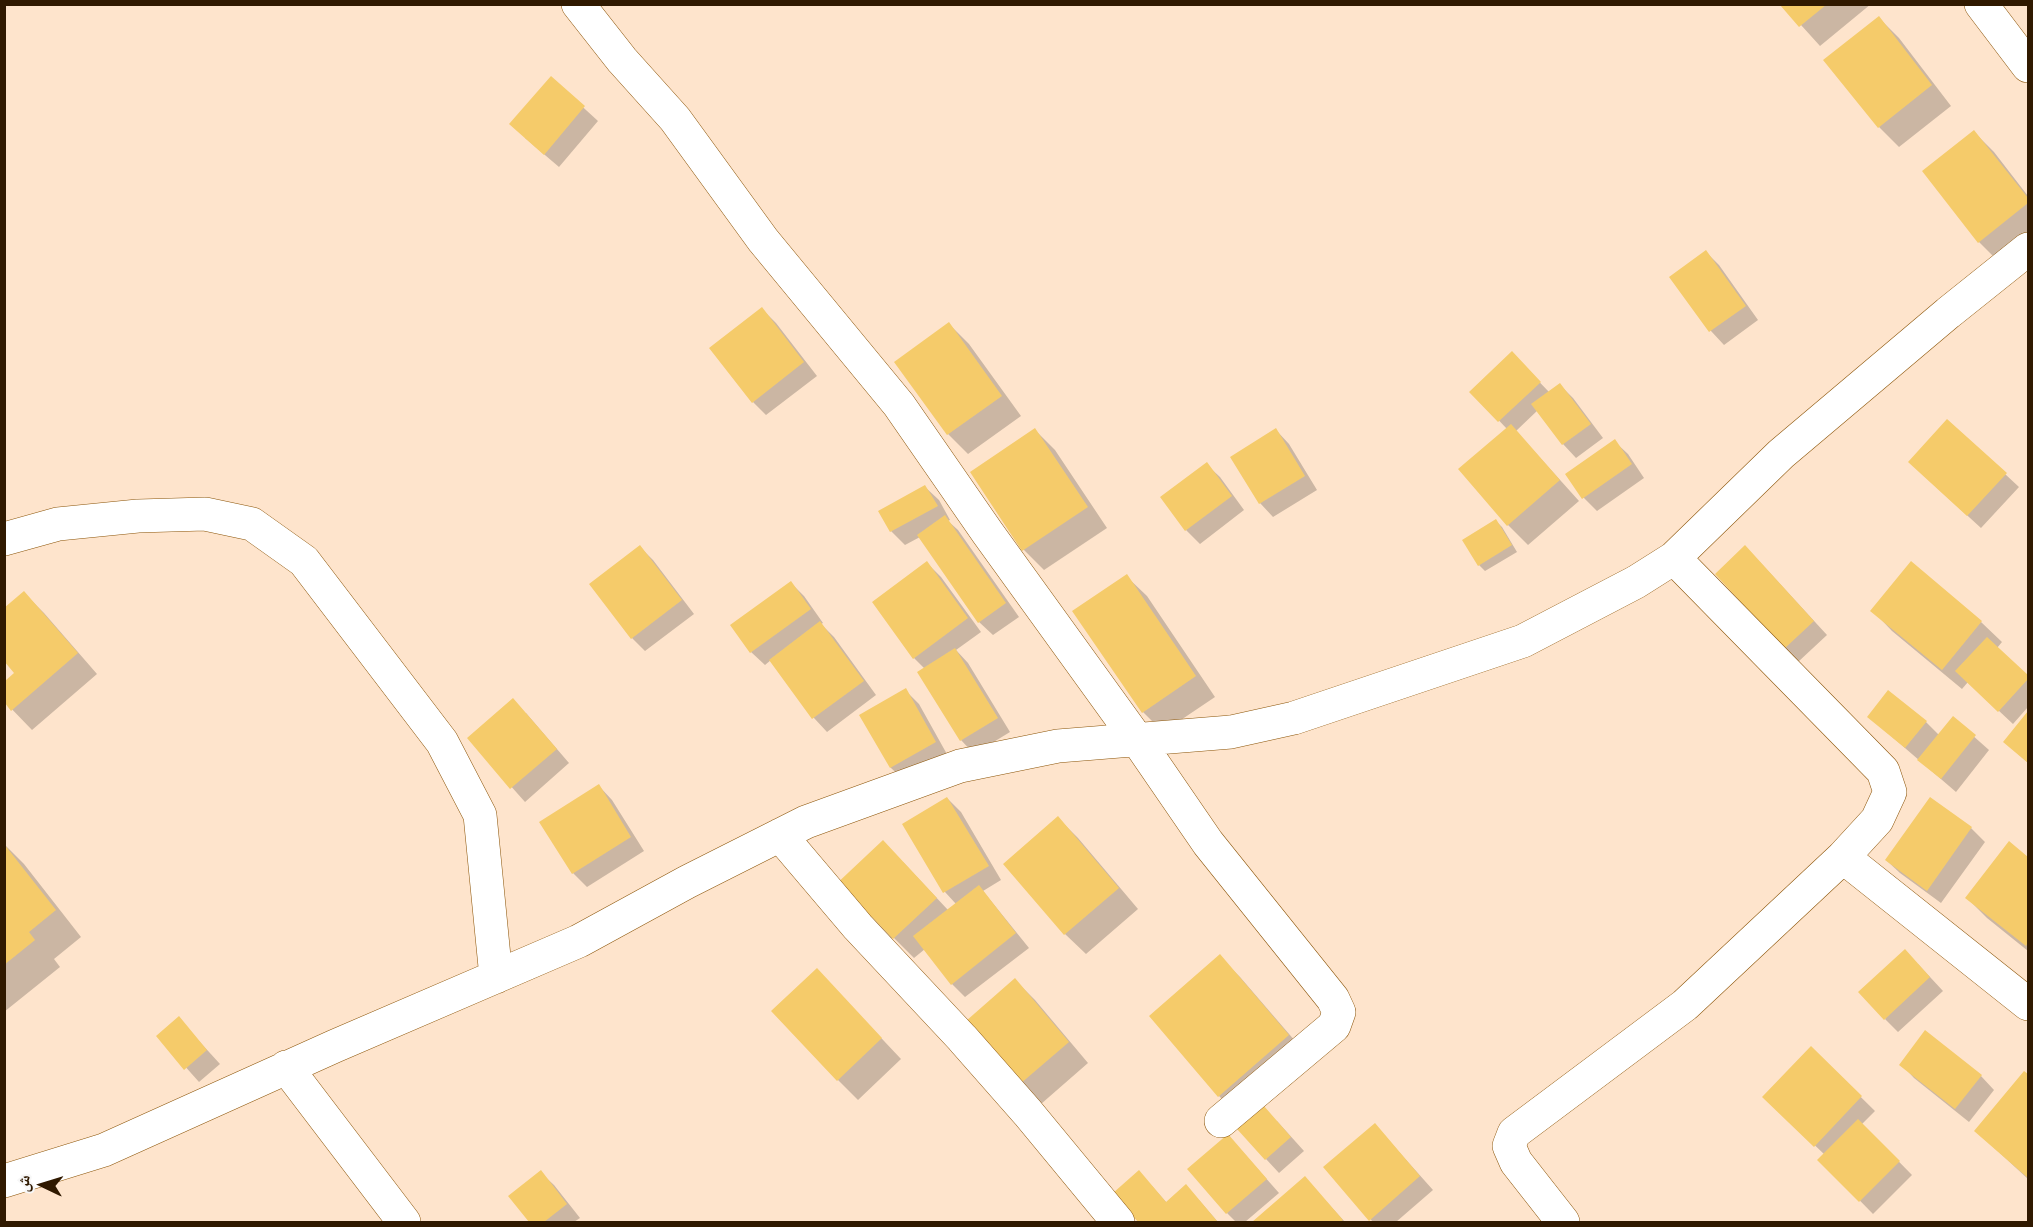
<!DOCTYPE html>
<html>
<head>
<meta charset="utf-8">
<style>
  body { margin:0 }
  #map { position:relative; width:2033px; height:1227px; overflow:hidden; background:#fee4cc; font-family:"Roboto Condensed","Noto Naskh Arabic",sans-serif }
  canvas { display:block }
  .frame { position:absolute; inset:0; border:6px solid #301900; pointer-events:none }
  .north { position:absolute; left:12px; top:1155px; width:60px; height:60px; -webkit-text-stroke:4px #f7f7f7; paint-order:stroke; rotate:274deg; font-size:16px; font-weight:700; line-height:24px; text-align:center; color:#301900 }
  .north::after { content:''; display:block; margin:auto; width:21px; height:27px; background:#301900; clip-path:polygon(50% 0,100% 100%,50% 72%,0 100%) }
</style>
</head>
<body>
<div id="map">
<canvas width="2033" height="1227"></canvas>
<div class="frame"></div>
<div class="north">ش</div>
</div>
<script>
const ctx = document.querySelector('canvas').getContext('2d');
ctx.lineJoin = 'round';
function fillPath(path, color) { ctx.fillStyle = color; ctx.fill(path, 'evenodd'); }
const shape = rows => new Path2D(rows.map(r => 'M' + r).join(''));
function trace(path, color, width, dash) { ctx.strokeStyle = color; ctx.lineWidth = width; ctx.lineCap = dash ? 'butt' : 'round'; ctx.setLineDash(dash || []); ctx.stroke(path); }
fillPath(shape([
  [1782,4,1871,4,1820,46],
  [1879,18,1899,38,1951,106,1899,147,1879,127],
  [551,78,598,121,559,167,525,138],
  [1974,132,1994,152,2028,196,2028,239,1999,262,1979,242],
  [1706,252,1719,265,1758,320,1724,345,1711,331,1671,277],
  [762,309,776,323,817,376,766,415,753,402],
  [949,324,969,344,1021,416,968,454,948,434,896,362],
  [1525,367,1549,392,1560,385,1573,398,1603,438,1576,458,1563,444,1538,410,1516,431,1579,501,1528,545,1508,525,1460,470,1507,429,1472,392],
  [1035,430,1055,450,1107,528,1044,570,1024,550,972,472],
  [1276,430,1289,444,1317,490,1273,517,1260,503],
  [1614,441,1628,454,1644,478,1597,511,1584,498,1567,474],
  [1206,464,1220,477,1244,510,1200,544,1186,530,1162,498],
  [2005,474,2019,487,1981,528,1923,475],
  [925,487,939,500,950,520,948,521,958,530,1019,617,993,635,979,622,920,537,905,545,891,531,880,511],
  [1496,521,1502,527,1517,552,1485,571,1479,565],
  [640,547,653,560,694,614,645,651,632,638],
  [1759,561,1827,635,1798,662,1785,648],
  [927,563,941,577,981,632,956,650,968,663,1010,732,974,754,961,740,925,669,914,658],
  [1911,563,1981,622,2002,642,1997,648,2028,678,2028,707,2013,724,1968,682,1962,689,1892,631,1872,610],
  [1126,576,1147,596,1215,697,1163,732,1143,712,1074,611],
  [791,583,804,596,823,623,821,624,834,637,876,695,827,732,814,718,771,660,765,665,751,652],
  [24,593,44,613,97,674,32,730,4,701,4,683,17,673],
  [905,690,919,704,948,756,905,781,891,768,861,715],
  [526,713,569,763,525,802,469,739],
  [2028,713,2028,763,2005,742],
  [1869,717,1926,722,1939,735,1953,718,1989,750,1956,792],
  [599,786,612,800,644,851,587,887,573,873,541,822],
  [947,798,961,812,1001,880,983,891,1029,948,965,997,952,984,925,949,914,958,893,937,886,943,866,923,903,862,948,910,956,904,945,892,904,824],
  [1931,799,1971,828,1985,842,1941,903,1900,873,1886,860],
  [1058,818,1078,838,1138,909,1086,954,1065,934,1005,864],
  [4,844,24,864,81,937,54,959,60,967,4,1012],
  [2009,844,2028,858,2028,951,1987,918,1967,898],
  [1220,957,1240,977,1308,1056,1239,1116,1219,1096],
  [1918,964,1943,991,1898,1032,1885,1019],
  [1015,980,1035,1000,1088,1063,1041,1104,1021,1083],
  [836,990,901,1059,858,1100,838,1080],
  [178,1018,220,1064,199,1082,158,1036],
  [1926,1032,1981,1076,1994,1090,1969,1122,1914,1078,1901,1064],
  [1811,1048,1875,1111,1862,1124,1912,1175,1873,1214,1820,1160,1825,1155,1764,1097],
  [2025,1073,2028,1076,2028,1179,1976,1131],
  [1277,1121,1304,1151,1279,1173,1266,1159],
  [1375,1125,1433,1190,1396,1222,1373,1222,1325,1168],
  [1241,1150,1279,1193,1245,1222,1236,1222,1227,1213],
  [540,1172,554,1185,580,1218,574,1222,531,1222,510,1196],
  [1305,1178,1345,1222,1254,1222],
  [1152,1186,1167,1203,1199,1200,1218,1222,1140,1222,1115,1193]
]), '#0003');
fillPath(shape([
  [1780,5,1826,5,1799,27],
  [1879,16,1932,85,1878,128,1823,60],
  [551,76,585,106,544,155,509,124],
  [1974,130,2028,198,2028,203,1978,243,1922,171],
  [1706,250,1746,306,1709,332,1669,277],
  [762,307,804,362,752,403,709,348],
  [949,322,1002,396,947,435,894,362],
  [1512,351,1541,382,1498,422,1469,392],
  [1560,383,1591,424,1562,445,1531,404],
  [1947,419,2007,473,1967,516,1908,462],
  [1511,424,1560,480,1507,526,1458,469],
  [1035,428,1088,507,1022,551,970,472],
  [1276,428,1305,476,1259,504,1230,457],
  [1615,439,1632,464,1582,499,1565,474],
  [1207,462,1232,496,1185,531,1160,497],
  [925,485,938,506,890,532,878,511],
  [945,515,1006,603,978,623,917,535],
  [1496,519,1512,545,1478,566,1462,540],
  [640,545,682,600,631,639,589,584],
  [1745,545,1814,621,1784,649,1715,574],
  [927,561,968,618,913,659,872,602],
  [1911,561,1982,621,1942,670,1870,611],
  [1127,574,1196,676,1142,713,1072,611],
  [791,581,811,609,750,653,730,625],
  [24,591,78,653,11,711,5,703,5,681,14,673,4,661,4,608],
  [820,621,864,681,812,719,769,660],
  [1987,637,2028,675,2028,679,1998,712,1955,671],
  [955,648,998,718,960,741,917,672],
  [906,688,936,742,890,768,859,715],
  [1888,690,1927,721,1905,748,1867,717],
  [513,698,557,749,510,789,467,738],
  [2028,711,2028,763,2003,742],
  [1953,716,1976,735,1941,779,1917,760],
  [599,784,631,837,572,874,539,822],
  [947,797,989,866,943,893,902,824],
  [1930,797,1972,827,1927,891,1885,860],
  [1058,816,1119,888,1064,935,1003,864],
  [883,840,937,898,893,939,872,917,865,924,832,888],
  [2009,841,2028,857,2028,942,2026,946,1965,898],
  [4,844,56,910,29,932,35,940,4,965],
  [979,885,1016,933,951,985,913,936],
  [1905,949,1930,977,1884,1020,1858,992],
  [1220,954,1289,1035,1218,1097,1149,1016],
  [817,968,882,1038,837,1081,771,1011],
  [1015,978,1069,1042,1020,1084,966,1021],
  [179,1016,207,1050,184,1070,156,1036],
  [1925,1030,1982,1075,1955,1109,1899,1065],
  [1811,1046,1862,1096,1814,1147,1762,1097],
  [2024,1071,2028,1074,2028,1178,1974,1131],
  [1264,1106,1291,1137,1265,1160,1237,1129],
  [1858,1119,1900,1161,1859,1202,1817,1160],
  [1375,1123,1420,1176,1369,1221,1323,1167],
  [1228,1134,1267,1179,1226,1214,1187,1169],
  [541,1170,567,1204,544,1222,529,1222,508,1196],
  [1139,1170,1166,1202,1186,1184,1217,1221,1214,1222,1138,1222,1113,1193],
  [1305,1176,1343,1220,1340,1222,1252,1222]
]), '#f5cb6a');
const minor = shape([
  [578,4,622,60,675,119,763,240,899,405,987,532,1138,741,1208,843,1333,999,1339,1012,1334,1026,1221,1121],
  [1981,4,2028,66],
  [4,539,58,524,138,516,205,514,252,524,304,561,442,742,480,815,496,977],
  [780,835,858,927,962,1038,1028,1113,1118,1222],
  [1843,857,2028,1004],
  [286,1067,404,1222],
  [4,1181,104,1150,335,1046,579,941,687,882,806,822,960,766,1058,746,1231,732,1294,718,1523,641,1636,582,1674,558,1781,454,1948,313,2028,249],
  [1563,1222,1516,1162,1509,1146,1514,1133,1685,1005,1843,857,1877,820,1890,792,1883,771,1674,558]
]);
trace(minor, '#8c5509', 34);
trace(minor, '#fff', 33);
</script>
</body>
</html>
